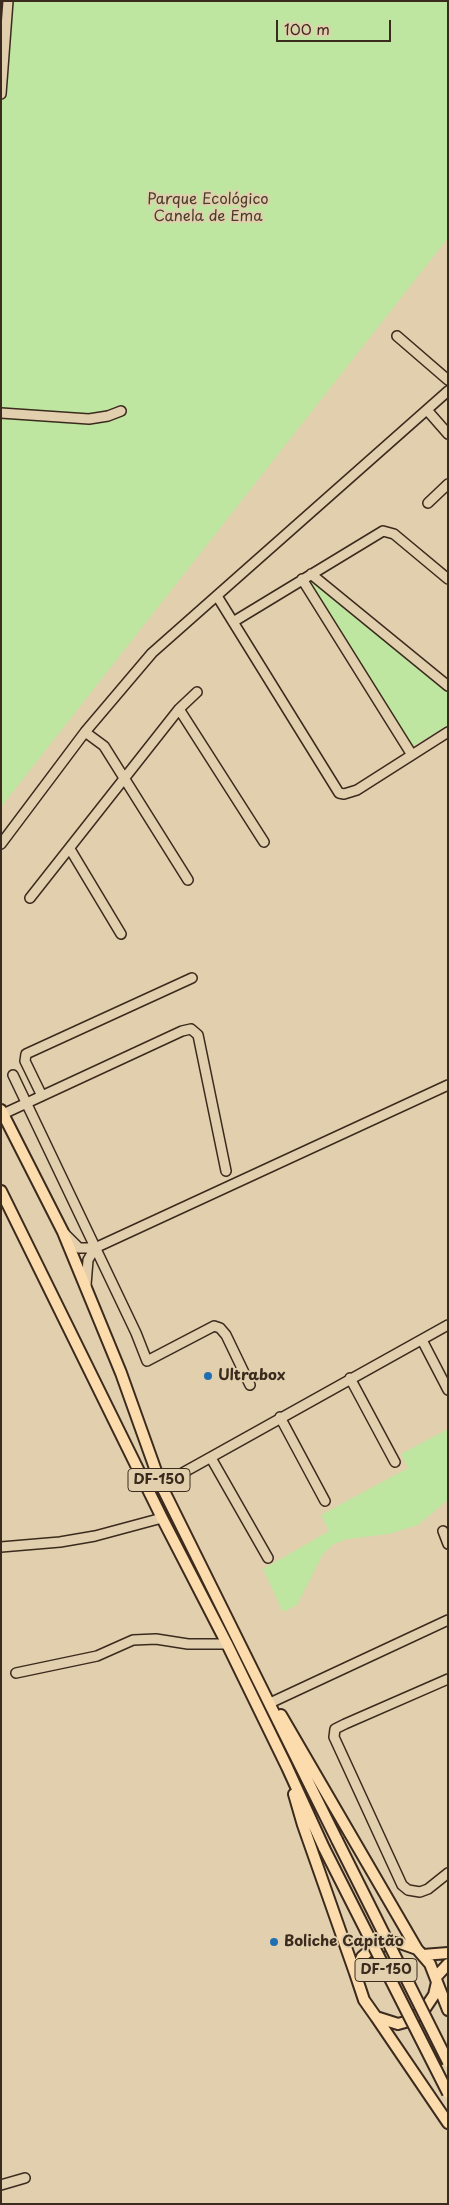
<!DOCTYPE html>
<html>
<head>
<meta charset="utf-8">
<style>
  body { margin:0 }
  #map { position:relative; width:449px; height:2205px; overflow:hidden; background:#e2cfad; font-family:"Playpen Sans",sans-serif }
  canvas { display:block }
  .frame { position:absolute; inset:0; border:2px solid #3b2a1e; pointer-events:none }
  .scale { position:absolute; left:276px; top:20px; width:115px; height:22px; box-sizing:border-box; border:2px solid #3b2a1e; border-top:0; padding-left:6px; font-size:15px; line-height:18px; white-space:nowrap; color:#3b2a1e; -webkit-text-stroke:4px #e2cfad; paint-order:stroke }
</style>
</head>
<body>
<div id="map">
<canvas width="449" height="2205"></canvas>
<div class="frame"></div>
<div class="scale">100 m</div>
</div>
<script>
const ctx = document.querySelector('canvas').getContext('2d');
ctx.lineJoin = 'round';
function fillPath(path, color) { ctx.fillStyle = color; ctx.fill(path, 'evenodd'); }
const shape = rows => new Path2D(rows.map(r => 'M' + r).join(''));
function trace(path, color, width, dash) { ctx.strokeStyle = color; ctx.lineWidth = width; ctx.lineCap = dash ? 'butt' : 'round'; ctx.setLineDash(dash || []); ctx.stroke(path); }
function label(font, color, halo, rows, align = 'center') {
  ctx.font = font + ' "Playpen Sans",sans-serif'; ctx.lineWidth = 4; ctx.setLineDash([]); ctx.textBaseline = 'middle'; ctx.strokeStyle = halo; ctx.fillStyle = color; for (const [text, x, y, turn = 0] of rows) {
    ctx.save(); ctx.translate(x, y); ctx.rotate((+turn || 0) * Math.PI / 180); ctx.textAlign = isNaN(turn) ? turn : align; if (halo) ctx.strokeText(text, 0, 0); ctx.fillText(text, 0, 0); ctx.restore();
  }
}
fillPath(shape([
  [1,1,448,1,448,238,1,807],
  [312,579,448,691,448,725,413,746,308,581],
  [448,1429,448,1500,418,1525,389,1534,347,1539,334,1544,323,1554,297,1605,283,1612,263,1569,329,1531,321,1515,408,1468,401,1454]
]), '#bee6a1');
const minor = shape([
  [1,94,8,1],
  [397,336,448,380],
  [427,410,448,434],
  [1,413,89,419,108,416,121,411],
  [428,503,448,484],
  [311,574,448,686],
  [302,579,412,755],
  [217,596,339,793,344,794,357,790,448,732],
  [233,622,383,531,394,534,448,579],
  [179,709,264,842],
  [85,732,104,746,188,880],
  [1,844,85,732,152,653,448,391],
  [70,849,121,934],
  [30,898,179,709,197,692],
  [13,1075,136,1333,147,1361,214,1326,220,1328,226,1335,250,1385],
  [42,1096,25,1061,26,1054,192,978],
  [3,1114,182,1031,191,1029,198,1035,226,1171],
  [65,1234,79,1248,95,1248,448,1085],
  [86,1285,88,1260,95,1248],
  [422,1340,448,1390],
  [350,1378,395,1462],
  [280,1417,325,1501],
  [211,1458,268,1558],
  [161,1485,448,1325],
  [443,1531,448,1544],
  [1,1547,60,1542,95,1536,162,1518],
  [16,1673,97,1656,133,1640,156,1639,188,1644,227,1644],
  [448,1679,345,1724,335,1729,334,1737,402,1885,408,1890,420,1892,428,1889,448,1873],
  [270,1703,448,1620],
  [1,2185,25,2178]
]);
const major = shape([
  [1,1110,63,1232,121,1373,161,1485,337,1840],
  [1,1191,162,1518,227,1644,287,1767,324,1848],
  [281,1715,417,1949],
  [294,1794,303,1825,355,1973],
  [392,1943,400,1943,417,1949,430,1964,437,1982,434,1995,424,2010,409,2021,398,2024,376,2017,364,2000,355,1973,362,1957,370,1950,392,1943],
  [423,1955,448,1953],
  [436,1977,448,1964],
  [437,1982,448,2010],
  [376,2017,448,2123]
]);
trace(minor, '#3b2a1e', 12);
trace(major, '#3b2a1e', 14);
trace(minor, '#e2cfad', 9);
trace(major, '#fcdcac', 10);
const majorBridge = shape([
  [337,1840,448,2062],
  [324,1848,448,2093]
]);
trace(majorBridge, '#3b2a1e', 14, []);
trace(majorBridge, '#fcdcac', 10);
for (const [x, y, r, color] of [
  [208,1376,5,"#1f6fb2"],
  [274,1942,5,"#1f6fb2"]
]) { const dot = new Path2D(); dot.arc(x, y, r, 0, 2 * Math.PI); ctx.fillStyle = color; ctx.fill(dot); trace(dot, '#e2cfad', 2); }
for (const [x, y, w] of [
  [159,1480,62],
  [386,1970,62]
]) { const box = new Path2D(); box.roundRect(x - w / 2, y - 11.5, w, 23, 4); ctx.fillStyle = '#e2cfad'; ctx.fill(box); trace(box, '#3b2a1e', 1); }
label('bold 14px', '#3b2a1e', null, [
  ["DF-150",159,1480],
  ["DF-150",386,1970]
]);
label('15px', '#483d2b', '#e2cfad', [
  ["Parque Ecológico",208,200],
  ["Canela de Ema",208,217]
]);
label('bold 15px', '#3b2a1e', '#e2cfad', [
  ["Ultrabox",218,1376],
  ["Boliche Capitão",284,1942]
], 'left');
</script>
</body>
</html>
